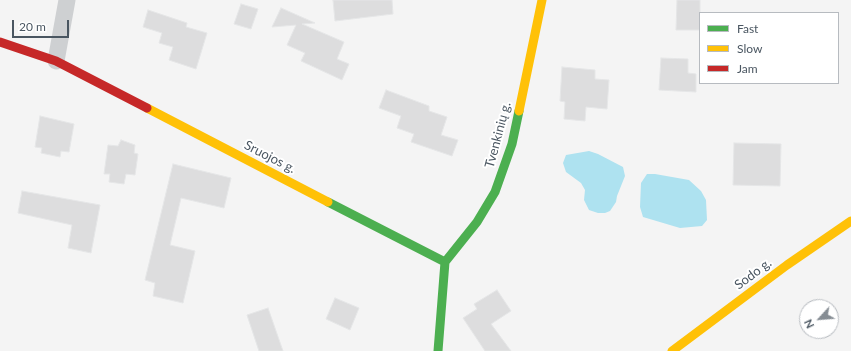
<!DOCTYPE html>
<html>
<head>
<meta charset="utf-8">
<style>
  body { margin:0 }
  #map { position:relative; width:851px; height:351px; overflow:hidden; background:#f4f4f4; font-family:Lato,sans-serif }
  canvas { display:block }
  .legend { position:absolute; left:699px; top:12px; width:140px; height:72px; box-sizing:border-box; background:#fff; border:1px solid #b7bbc0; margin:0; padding:5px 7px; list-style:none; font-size:12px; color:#4a5661 }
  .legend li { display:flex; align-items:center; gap:8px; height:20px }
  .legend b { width:20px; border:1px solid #b7bbc0 }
  .north { position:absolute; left:799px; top:299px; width:40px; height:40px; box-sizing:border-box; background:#fff; border:1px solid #b7bbc0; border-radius:50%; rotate:244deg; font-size:11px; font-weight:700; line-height:16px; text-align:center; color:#4a5661 }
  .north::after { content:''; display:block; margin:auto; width:14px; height:18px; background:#868d94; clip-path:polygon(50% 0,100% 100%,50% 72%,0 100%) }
  .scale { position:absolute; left:12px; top:20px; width:57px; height:18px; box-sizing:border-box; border:2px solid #4a5661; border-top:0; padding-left:5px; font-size:12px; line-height:14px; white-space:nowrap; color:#4a5661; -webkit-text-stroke:3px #fff; paint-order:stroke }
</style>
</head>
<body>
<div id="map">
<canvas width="851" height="351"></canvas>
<ul class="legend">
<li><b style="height:5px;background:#4caf50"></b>Fast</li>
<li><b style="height:5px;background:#ffc107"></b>Slow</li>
<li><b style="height:5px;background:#c62828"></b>Jam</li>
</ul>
<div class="north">N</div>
<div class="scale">20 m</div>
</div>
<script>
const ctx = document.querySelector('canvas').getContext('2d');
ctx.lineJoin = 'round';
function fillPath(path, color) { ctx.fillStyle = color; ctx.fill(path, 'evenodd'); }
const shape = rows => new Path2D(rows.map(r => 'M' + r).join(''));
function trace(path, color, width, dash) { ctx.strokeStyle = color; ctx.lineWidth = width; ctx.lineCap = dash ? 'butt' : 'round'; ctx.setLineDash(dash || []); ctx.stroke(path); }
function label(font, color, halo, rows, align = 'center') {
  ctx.font = font + ' Lato,sans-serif'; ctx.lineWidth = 4; ctx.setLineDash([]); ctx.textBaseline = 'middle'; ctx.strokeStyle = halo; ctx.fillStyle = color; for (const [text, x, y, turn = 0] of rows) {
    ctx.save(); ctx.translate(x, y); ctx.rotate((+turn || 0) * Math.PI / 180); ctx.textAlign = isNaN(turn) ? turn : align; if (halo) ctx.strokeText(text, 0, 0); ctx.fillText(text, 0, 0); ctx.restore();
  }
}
fillPath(shape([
  [589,151,598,154,623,167,625,176,617,196,616,202,610,211,605,213,598,213,589,210,584,200,585,190,581,183,566,172,563,163,566,155],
  [647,174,655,174,689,180,701,191,706,200,707,220,702,226,680,228,643,217,640,207,641,183]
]), '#aee2f0');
const building = shape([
  [333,0,392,0,393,14,335,21,333,0],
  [677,0,700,0,700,30,676,30,677,0],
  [241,4,258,9,251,29,234,24,241,4],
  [281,8,315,23,302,24,344,42,337,59,349,64,342,80,301,61,305,53,287,45,296,25,272,27,281,8],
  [148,10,187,23,186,27,207,33,196,69,169,60,173,47,159,43,162,33,143,27,148,10],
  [661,58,688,59,688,73,696,74,696,92,659,90,661,58],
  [562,67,595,70,595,79,609,80,607,109,586,107,585,121,564,119,565,102,560,101,562,67],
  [386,90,429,106,429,111,447,117,441,135,458,140,452,156,411,142,414,134,397,128,401,116,379,108,386,90],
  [40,116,74,124,69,152,61,151,60,157,41,153,42,148,35,147,40,116],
  [121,140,135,145,134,153,138,154,135,175,126,174,124,184,109,182,110,174,104,174,108,145,118,146,121,140],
  [734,143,781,144,780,186,733,185,734,143],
  [173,164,231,178,224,208,181,198,170,245,195,251,183,303,153,296,155,283,145,280,173,164],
  [22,191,100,205,91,253,68,248,72,225,18,213,22,191],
  [497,290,511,311,491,324,511,351,485,351,463,318,477,309,474,304,497,290],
  [335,298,359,308,350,330,326,319,335,298],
  [268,308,283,351,259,351,247,315,268,308]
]);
fillPath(building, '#ddddde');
trace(building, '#e5e6e7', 1);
trace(shape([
  [56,61,67,0]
]), '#ced0d2', 17);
trace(shape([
  [328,202,445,262,438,351],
  [445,262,477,222,495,192,512,144,519,111]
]), '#4caf50', 9);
trace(shape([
  [147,108,328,202],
  [519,111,542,0],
  [672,351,787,265,851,221]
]), '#ffc107', 9);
trace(shape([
  [0,42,56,61,147,108]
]), '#c62828', 9);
label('13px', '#4a5661', '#fff', [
  ["Tvenkinių g.",498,135,-75],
  ["Sruojos g.",270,157,27],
  ["Sodo g.",753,274,-37]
]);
</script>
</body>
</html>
